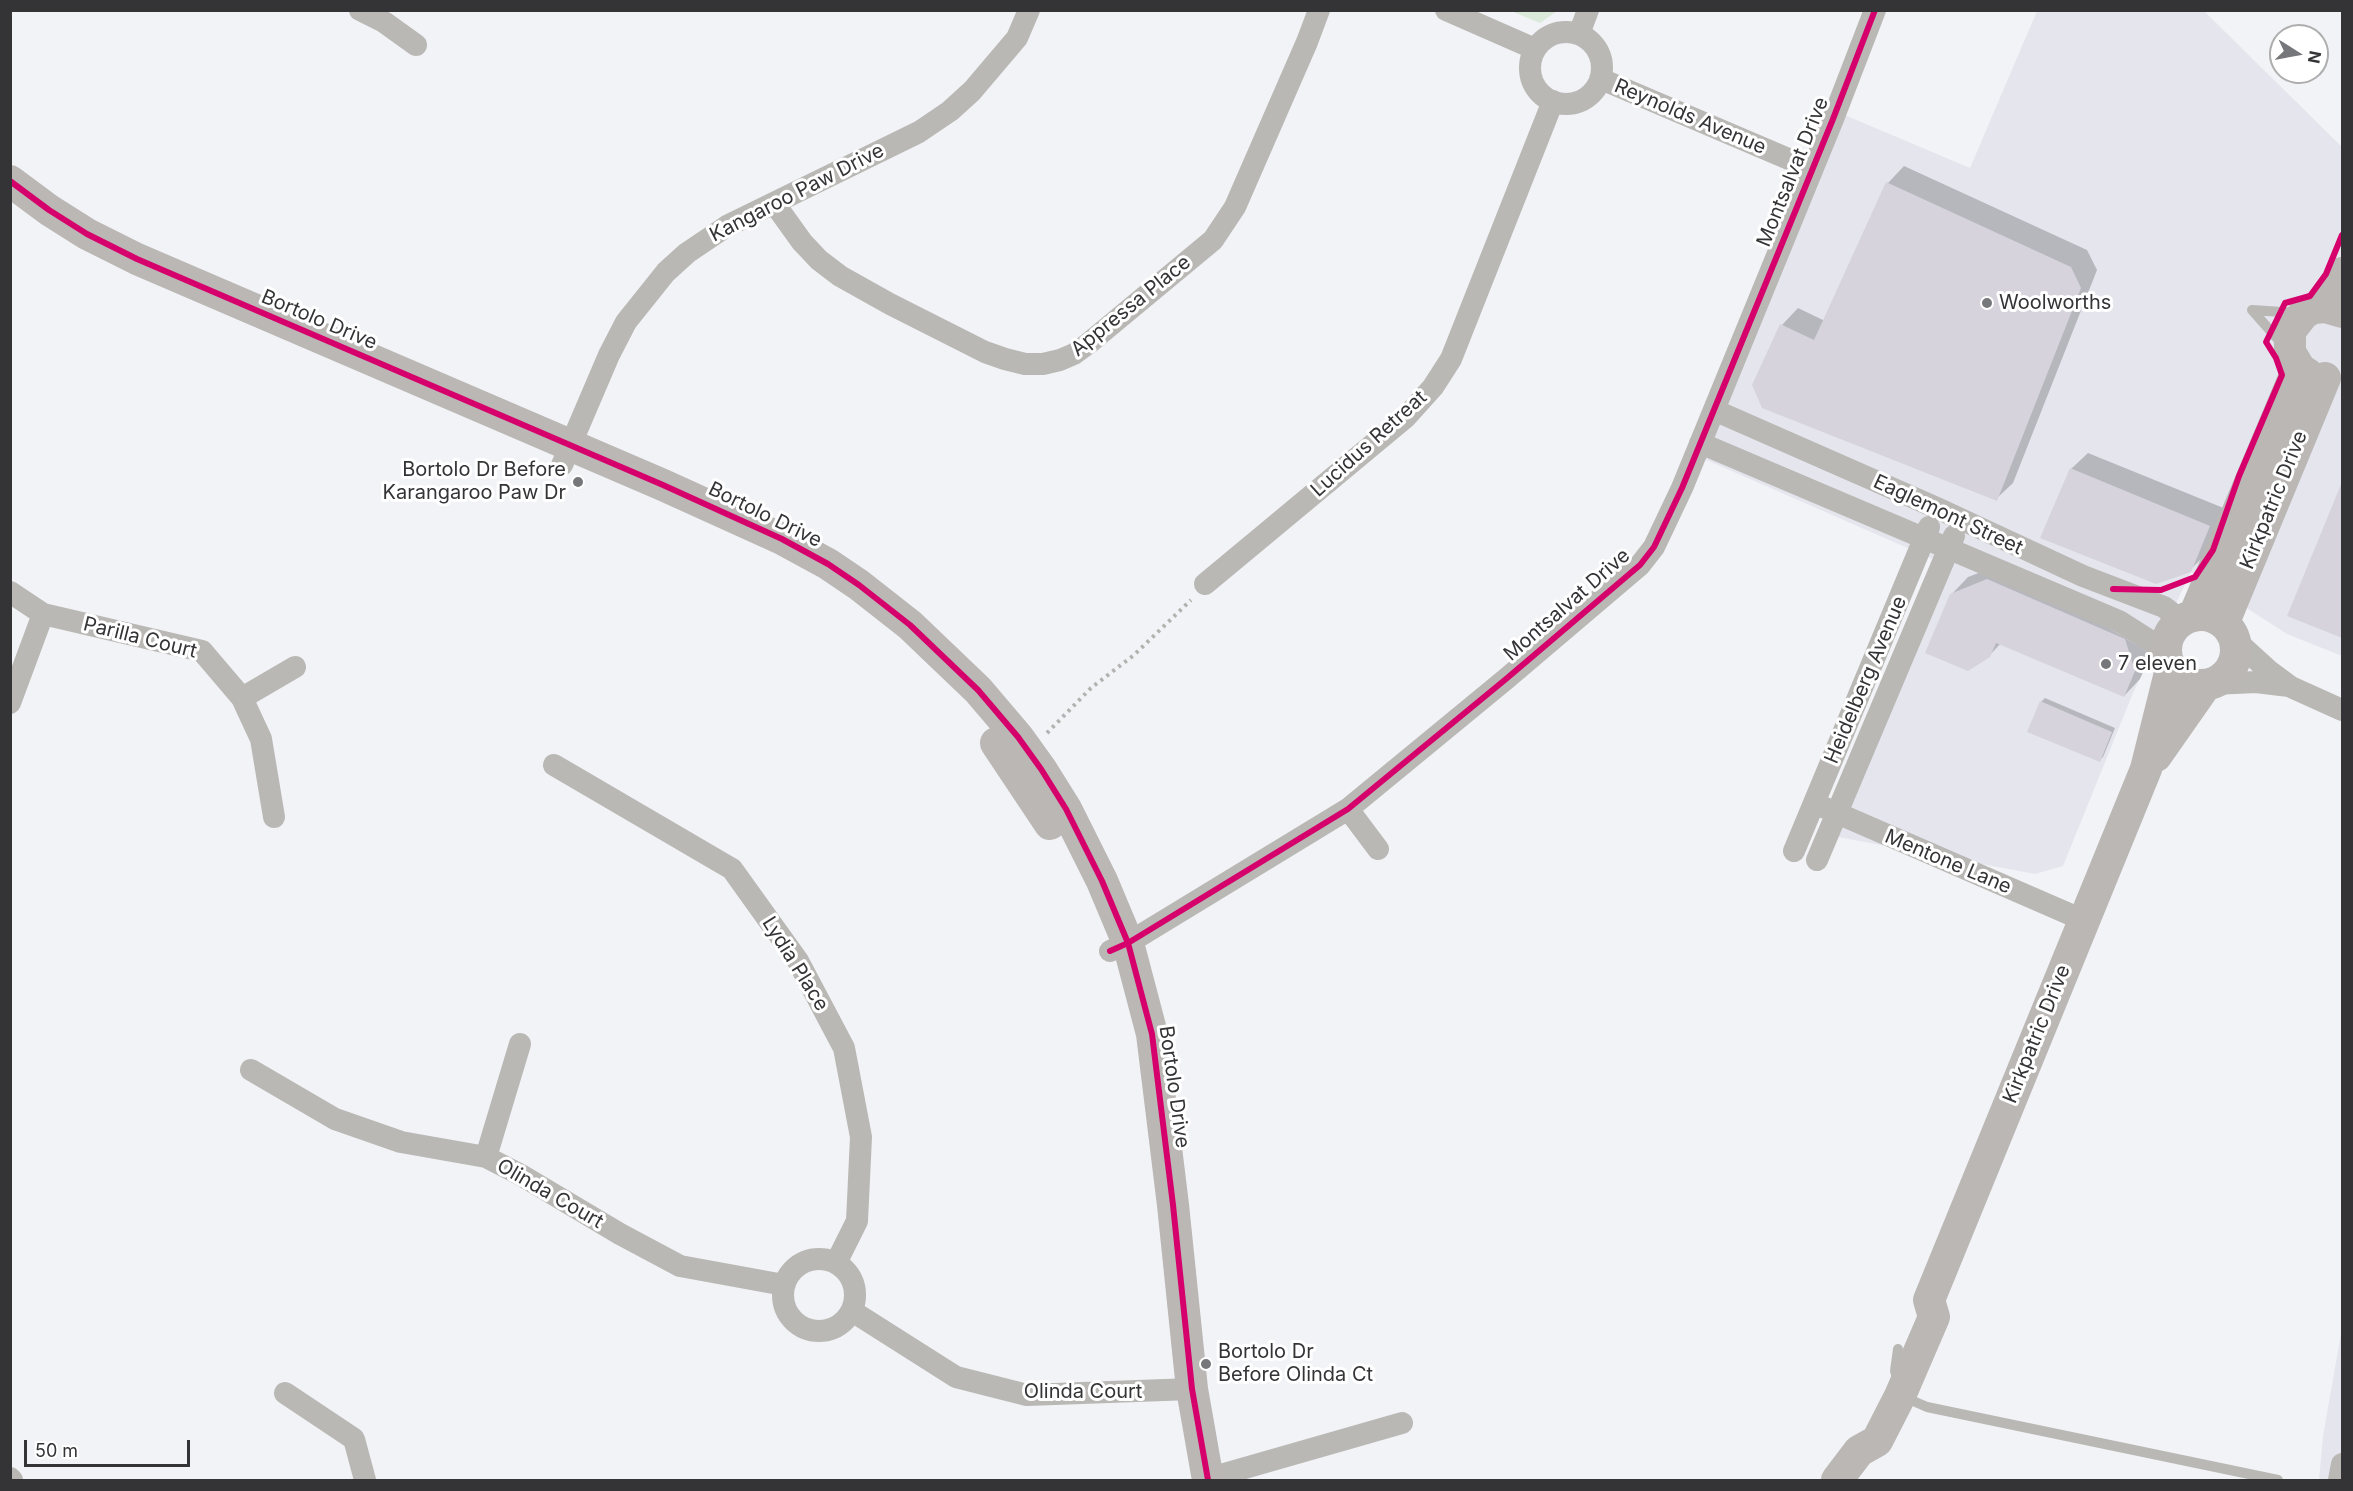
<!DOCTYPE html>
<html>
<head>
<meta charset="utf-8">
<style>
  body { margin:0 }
  #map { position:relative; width:2353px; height:1491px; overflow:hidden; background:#f2f3f7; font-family:Inter,sans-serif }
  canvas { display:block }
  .frame { position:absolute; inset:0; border:12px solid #343437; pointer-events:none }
  .north { position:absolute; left:2269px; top:24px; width:60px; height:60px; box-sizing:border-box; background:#fff; border:2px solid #aeaeaf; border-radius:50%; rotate:101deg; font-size:16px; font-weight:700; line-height:24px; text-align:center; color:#343437 }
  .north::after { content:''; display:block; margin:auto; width:21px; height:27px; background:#76777a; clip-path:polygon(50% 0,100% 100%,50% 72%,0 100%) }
  .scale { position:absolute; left:24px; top:1440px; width:166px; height:27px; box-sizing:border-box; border:3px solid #343437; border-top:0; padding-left:8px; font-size:18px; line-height:21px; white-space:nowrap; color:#343437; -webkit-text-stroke:4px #fff; paint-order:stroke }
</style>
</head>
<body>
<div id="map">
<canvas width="2353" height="1491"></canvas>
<div class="frame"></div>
<div class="north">N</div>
<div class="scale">50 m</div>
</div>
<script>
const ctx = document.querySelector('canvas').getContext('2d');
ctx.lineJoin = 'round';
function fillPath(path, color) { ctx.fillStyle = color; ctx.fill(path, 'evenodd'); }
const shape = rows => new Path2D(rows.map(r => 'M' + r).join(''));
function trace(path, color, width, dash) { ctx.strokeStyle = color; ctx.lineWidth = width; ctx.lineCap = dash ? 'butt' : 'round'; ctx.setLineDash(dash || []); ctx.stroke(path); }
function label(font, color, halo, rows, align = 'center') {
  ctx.font = font + ' Inter,sans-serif'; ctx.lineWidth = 6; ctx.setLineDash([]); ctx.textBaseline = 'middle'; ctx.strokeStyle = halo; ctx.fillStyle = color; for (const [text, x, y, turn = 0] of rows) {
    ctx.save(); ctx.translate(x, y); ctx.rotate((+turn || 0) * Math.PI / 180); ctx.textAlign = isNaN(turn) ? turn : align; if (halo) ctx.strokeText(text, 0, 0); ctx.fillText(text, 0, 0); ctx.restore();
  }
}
fillPath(shape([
  [2037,11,2204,11,2342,147,2342,656,2287,634,2191,572,2133,693,2063,866,2035,874,1817,833,1935,560,1686,451,1828,108,1970,168],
  [2342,1328,2342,1480,2319,1480,2323,1436]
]), '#e4e5ed');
fillPath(shape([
  [1511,11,1557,11,1540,23]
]), '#dae9da');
fillPath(shape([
  [1904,166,2087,250,2097,270,2013,483,1996,499,1782,325,1798,308,1825,321,1888,183],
  [2088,453,2226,509,2207,553,2190,570,2071,469],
  [2342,485,2342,637,2289,615],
  [2005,563,2151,654,2140,679,2124,696,2001,643,1989,656,1951,595,1968,577],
  [2045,698,2115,728,2103,757,2099,761,2041,702]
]), '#0003');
fillPath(shape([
  [1886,182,2071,267,2081,288,1997,501,1762,408,1752,385,1780,324,1814,340],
  [2070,468,2210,526,2191,572,2156,584,2040,538],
  [2342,482,2342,638,2287,616],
  [1987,579,2125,639,2135,671,2124,697,1996,643,1990,657,1968,671,1925,653,1950,594],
  [2040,701,2112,732,2100,762,2027,732]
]), '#d6d3dd');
trace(shape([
  [1047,733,1091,688,1134,655,1191,600]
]), '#b3b2b0', 4, [3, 4.5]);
trace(shape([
  [2252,310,2283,345],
  [2252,310,2297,313],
  [1897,1378,1895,1371,1898,1349],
  [1904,1397,1927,1407,2278,1480]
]), '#bab8b5', 10);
trace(shape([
  [360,10,384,22,416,45],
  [1446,10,1535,49],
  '1530 68a36 36 0 1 1 72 0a36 36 0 1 1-72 0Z',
  [1579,34,1588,10],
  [1601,79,1812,169],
  [774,203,802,242,819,260,840,276,890,304,985,352,1005,359,1025,364,1043,364,1060,360,1074,354,1089,343,1213,240,1235,207,1307,42,1319,10],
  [1714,410,1937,508,2083,576,2164,607,2182,621],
  [1700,443,2119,621,2166,651],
  [562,465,609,355,626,322,666,272,687,253,727,226,919,132,950,111,972,91,1017,38,1029,10],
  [1205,584,1406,417,1433,387,1451,359,1553,101],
  [10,592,43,614,202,651,242,698,261,739,274,817],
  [2235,640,2268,670,2291,687,2342,710],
  [2214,684,2256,682,2289,686],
  [242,698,295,667],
  [10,703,43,614],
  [554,765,732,869,798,961,844,1048,861,1137,857,1221,836,1263],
  [1823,807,2083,920],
  [1348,809,1378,849],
  [1794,851,1929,527],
  [1817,860,1954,536],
  [1110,951,1128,943,1348,809,1506,679,1640,565,1654,547,1682,488,1833,119,1875,10],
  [251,1070,335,1119,401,1142,486,1157,521,1175,620,1234,680,1266,784,1285],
  [486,1157,520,1044],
  '783 1295a36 36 0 1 1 72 0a36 36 0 1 1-72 0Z',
  [852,1311,956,1377,1027,1395,1192,1389],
  [285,1393,354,1439,365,1480],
  [10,1478,12,1480],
  [1203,1480,1402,1423],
  [2339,1480,2342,1464]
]), '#bab8b5', 22);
trace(shape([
  [10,181,49,210,87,234,137,259,663,485,782,539,828,564,859,585,910,625,978,690,1018,737,1041,769,1066,809,1102,881,1128,943,1152,1034,1173,1205,1192,1389,1208,1480],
  [2325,307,2342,273],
  [2309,375,2300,369,2290,352,2290,331,2304,313,2314,308,2325,307,2342,312],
  '2166 650a35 35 0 1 1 70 0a35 35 0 1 1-70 0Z',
  [2194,616,2294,378,2294,362],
  [2224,622,2325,378],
  [996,743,1050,824],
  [2156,756,2205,686],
  [1837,1480,1859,1451,1877,1441,1900,1396,1934,1317,1929,1300,2146,769,2171,669]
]), '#bab7b4', 32);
trace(shape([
  [10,181,49,210,87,234,137,259,663,485,782,539,828,564,859,585,910,625,978,690,1018,737,1041,769,1066,809,1102,881,1128,943,1152,1034,1173,1205,1192,1389,1208,1480],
  [2113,589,2161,590,2195,577,2213,550,2239,476,2282,375,2276,358,2266,342,2285,303,2310,296,2326,274,2342,235],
  [1110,951,1128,943,1348,809,1506,679,1640,565,1654,547,1682,488,1833,119,1875,10]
]), '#d6006c', 6);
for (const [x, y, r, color] of [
  [1987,303,6,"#76777a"],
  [578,482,6,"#76777a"],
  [2106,664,6,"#76777a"],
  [1206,1364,6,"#76777a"]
]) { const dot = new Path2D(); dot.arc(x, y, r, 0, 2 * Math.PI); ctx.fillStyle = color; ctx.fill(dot); trace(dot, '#fff', 2); }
label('20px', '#343437', '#fff', [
  ["Reynolds Avenue",1690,117,23],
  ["Montsalvat Drive",1793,172,-68],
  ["Kangaroo Paw Drive",797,193,-27],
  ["Appressa Place",1131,306,-39],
  ["Bortolo Drive",319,320,23],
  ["Lucidus Retreat",1369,444,-42],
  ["Kirkpatric Drive",2274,500,-68],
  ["Bortolo Drive",765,515,26],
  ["Eaglemont Street",1948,515,25],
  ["Montsalvat Drive",1567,605,-41],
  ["Parilla Court",140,638,14],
  ["Heidelberg Avenue",1866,680,-67],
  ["Mentone Lane",1948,862,23],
  ["Lydia Place",795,964,58],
  ["Kirkpatric Drive",2037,1034,-68],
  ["Bortolo Drive",1174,1087,82],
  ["Olinda Court",550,1194,30],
  ["Olinda Court",1083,1392]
]);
label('20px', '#343437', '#fff', [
  ["Woolworths",1999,303],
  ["Bortolo Dr Before",566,470,"right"],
  ["Karangaroo Paw Dr",566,493,"right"],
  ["7 eleven",2118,664],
  ["Bortolo Dr",1218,1352],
  ["Before Olinda Ct",1218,1375]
], 'left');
</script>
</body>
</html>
